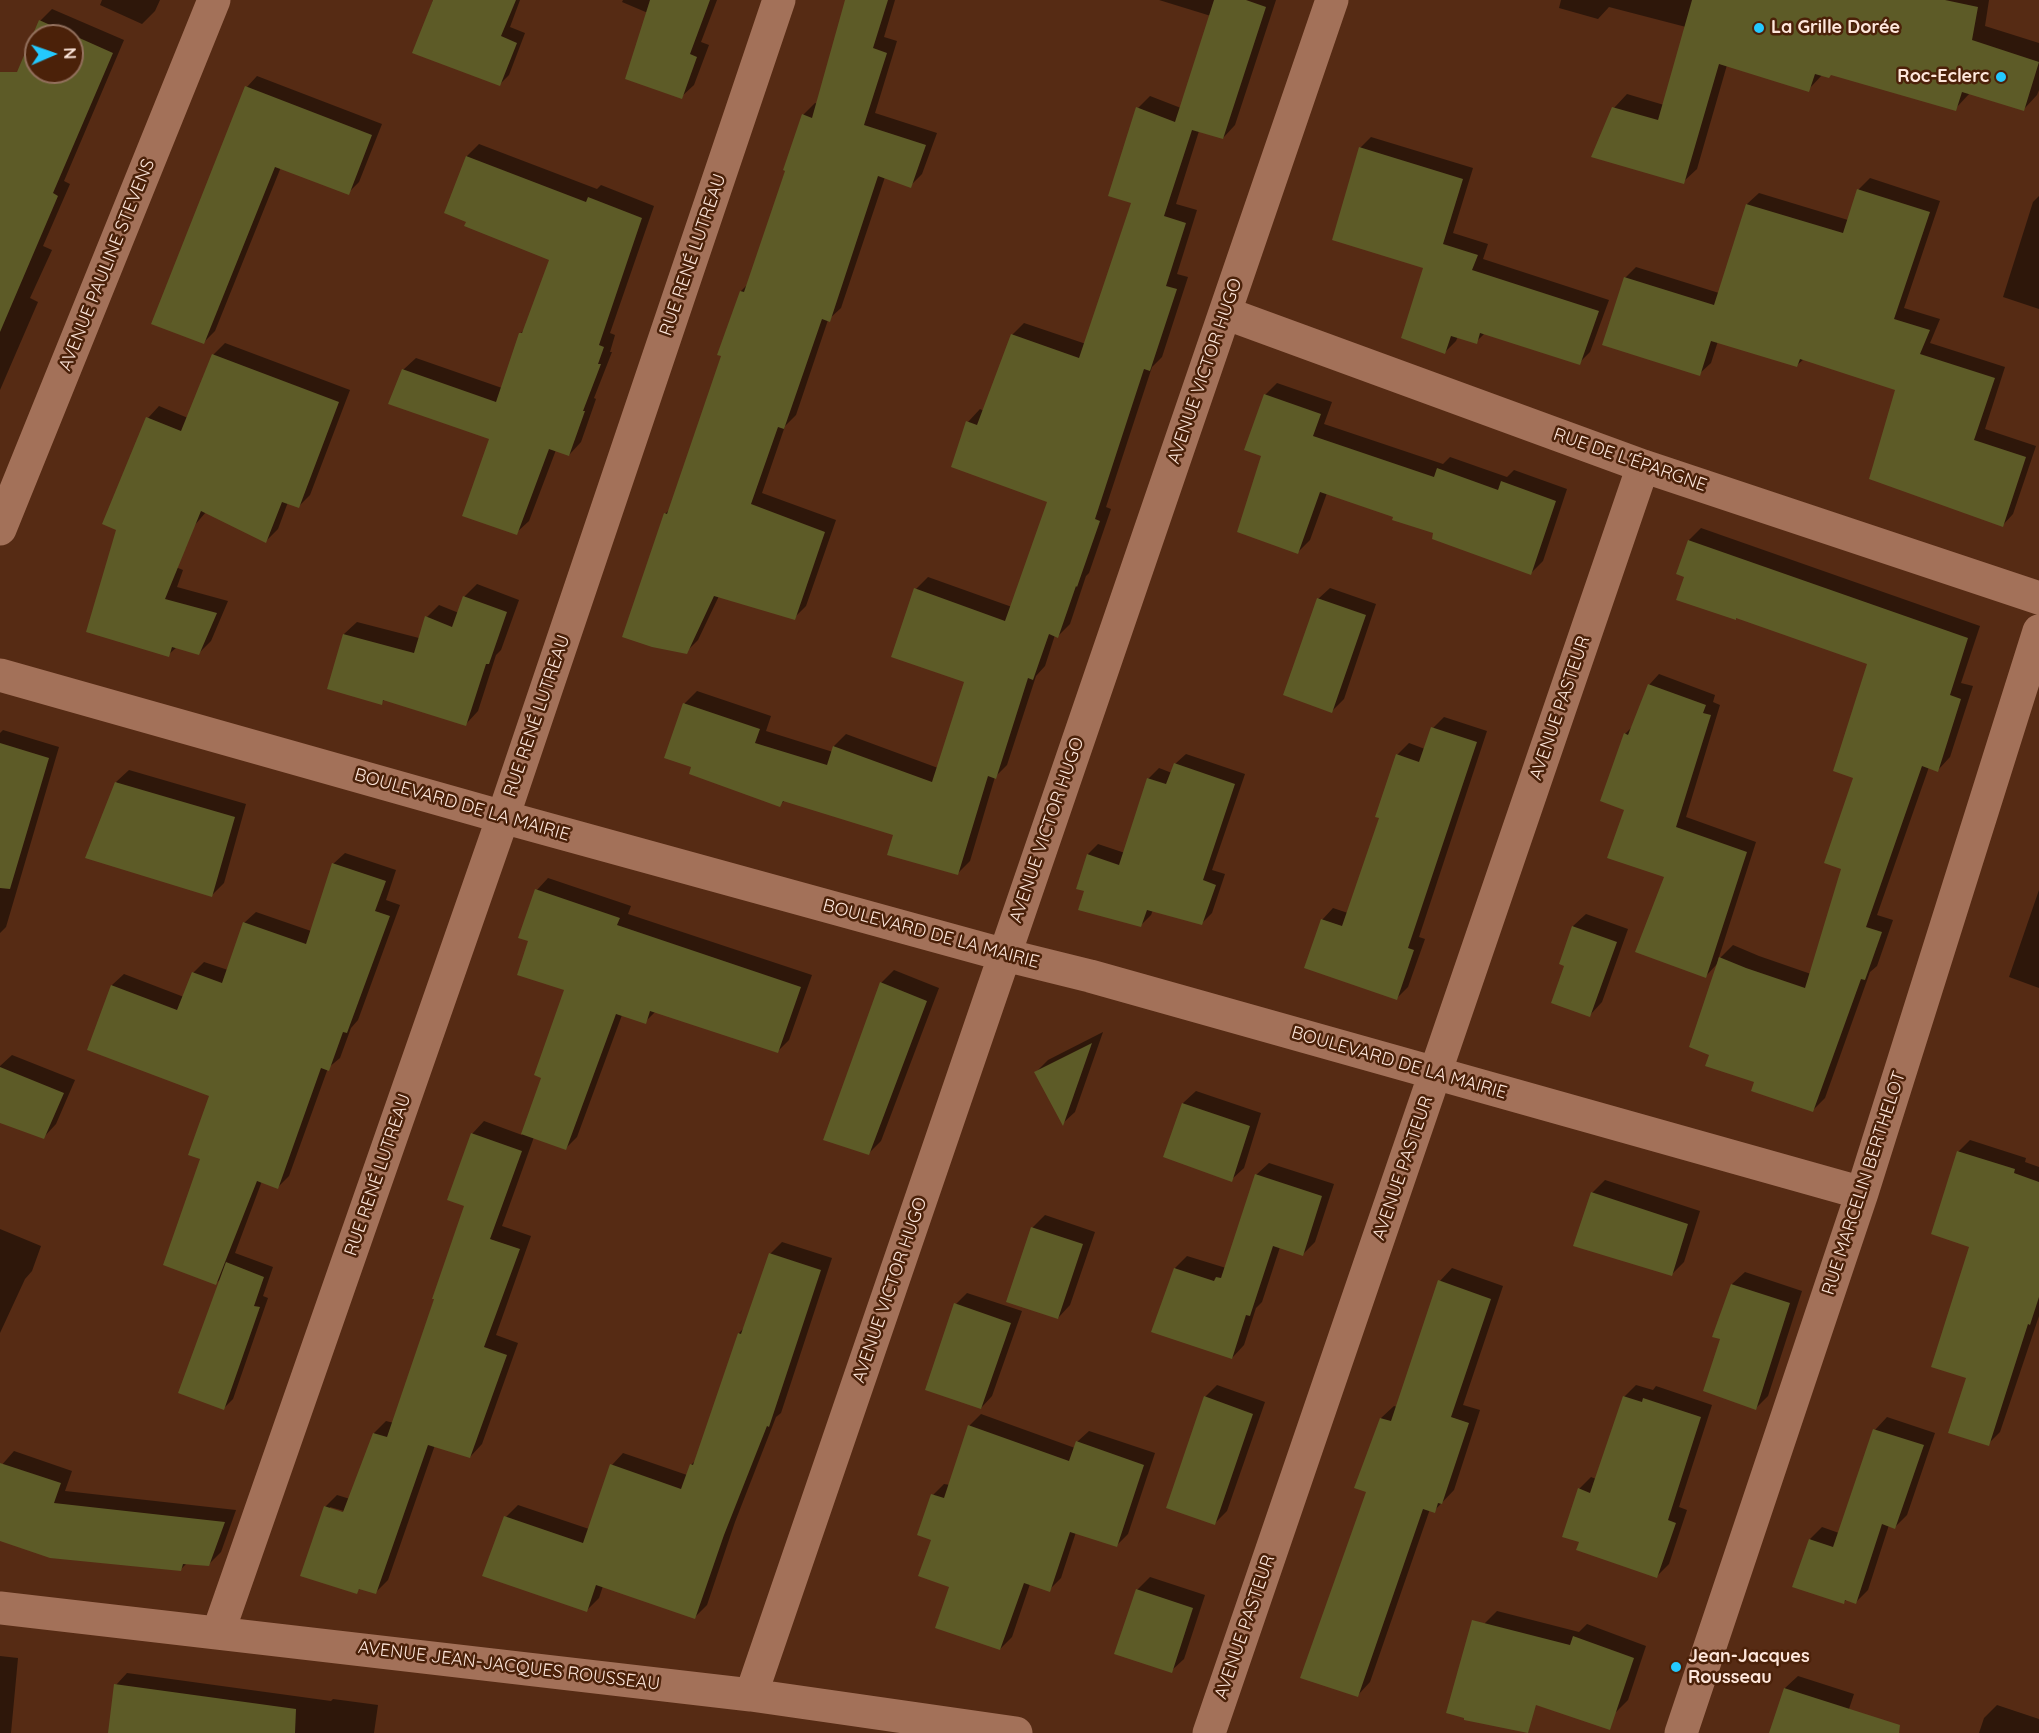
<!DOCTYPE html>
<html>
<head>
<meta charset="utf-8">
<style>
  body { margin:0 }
  #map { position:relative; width:2039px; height:1733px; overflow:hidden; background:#562b14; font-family:Quicksand,sans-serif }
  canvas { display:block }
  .north { position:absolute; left:24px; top:24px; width:60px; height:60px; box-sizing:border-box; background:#4b2109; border:2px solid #93705d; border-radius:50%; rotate:88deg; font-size:16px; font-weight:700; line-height:24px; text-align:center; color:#fee7dc }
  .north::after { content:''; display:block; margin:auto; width:21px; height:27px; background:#24c9fe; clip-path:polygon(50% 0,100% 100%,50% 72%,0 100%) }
</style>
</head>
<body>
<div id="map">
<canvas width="2039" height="1733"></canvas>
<div class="north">N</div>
</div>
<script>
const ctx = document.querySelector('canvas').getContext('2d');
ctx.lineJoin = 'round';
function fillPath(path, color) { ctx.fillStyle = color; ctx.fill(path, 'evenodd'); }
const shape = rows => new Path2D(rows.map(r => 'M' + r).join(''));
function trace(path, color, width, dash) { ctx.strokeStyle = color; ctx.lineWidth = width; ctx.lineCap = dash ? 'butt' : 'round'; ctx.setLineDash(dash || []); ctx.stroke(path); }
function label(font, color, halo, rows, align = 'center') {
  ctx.font = font + ' Quicksand,sans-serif'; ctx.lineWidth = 5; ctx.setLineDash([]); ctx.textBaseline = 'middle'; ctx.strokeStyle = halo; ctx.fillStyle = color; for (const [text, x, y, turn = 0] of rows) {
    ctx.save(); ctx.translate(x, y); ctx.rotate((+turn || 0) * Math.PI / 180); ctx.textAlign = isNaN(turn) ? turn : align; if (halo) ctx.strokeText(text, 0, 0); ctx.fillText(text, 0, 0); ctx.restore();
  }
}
fillPath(shape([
  [102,0,160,0,155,11,142,24,100,5],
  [433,0,520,0,510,27,525,33,509,75,500,84,414,52],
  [623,0,717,0,701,42,709,45,694,85,681,97,648,13,622,2],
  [847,0,895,0,884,37,897,41,875,113,937,133,922,174,910,186,885,177,841,308,828,320,796,415,785,426,762,493,836,520,806,606,794,618,719,596,698,640,686,652,665,514,670,509,723,355,741,291,748,284,787,170,803,115,815,103,818,104],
  [1159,0,1276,0,1235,125,1223,138,1199,131,1176,204,1197,210,1177,274,1188,277,1162,357,1152,367,1106,507,1111,509,1089,573,1086,576,1070,624,1058,636,1055,635,1045,666,1036,676,1007,765,995,777,970,861,958,873,895,834,785,800,780,805,693,767,666,757,685,703,697,691,771,716,766,731,833,752,834,746,846,734,938,768,966,681,916,589,928,577,1012,607,1049,501,968,422,980,409,984,411,1012,335,1024,323,1086,344,1132,202,1138,108,1150,96,1181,108,1211,16],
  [1561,0,1989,0,1985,26,2039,43,2039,90,2037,95,2024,109,1970,93,1955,109,1832,73,1823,74,1808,90,1727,65,1697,169,1683,182,1614,108,1627,94,1664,105,1686,27,1609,7,1598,19,1559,8],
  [52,9,124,40,64,181,70,184,43,246,52,250,30,298,38,302,0,390,0,75,14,81,40,21],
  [36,36,72,36,72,72,36,72],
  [257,76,382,124,359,182,348,193,281,167,215,331,204,342,247,87],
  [1371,137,1473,168,1453,233,1488,244,1483,259,1609,300,1590,352,1579,363,1485,333,1476,342,1458,336,1456,341,1445,352,1424,267,1360,148],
  [479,144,597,189,601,185,654,206,610,333,615,335,610,352,612,352,594,398,596,399,581,442,569,455,556,450,529,521,516,533,491,439,403,370,416,358,502,388,521,333,526,328,551,259,468,221,467,156],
  [1870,178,1940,201,1904,308,1940,319,1930,343,2005,367,1985,429,2036,446,2013,514,2002,526,1897,389,1804,359,1796,366,1718,341,1711,363,1699,374,1625,278,1636,267,1719,293,1747,204,1759,193,1848,220,1859,189],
  [2039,196,2039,309,2003,297,2033,202],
  [225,343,350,390,310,495,298,507,288,502,278,529,266,541,206,512,194,526,148,418,159,406,188,418,213,355],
  [1277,383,1332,402,1324,424,1443,464,1450,457,1507,477,1514,470,1567,489,1543,561,1531,573,1395,516,1327,493,1310,540,1298,552,1263,455,1265,395],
  [1701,528,1980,626,1961,683,1973,686,1950,757,1938,770,1929,767,1877,915,1893,920,1877,966,1870,972,1825,1098,1813,1110,1756,1081,1711,1054,1718,963,1705,977,1666,877,1626,809,1625,734,1633,726,1649,685,1659,674,1715,695,1713,702,1720,705,1686,817,1756,842,1718,960,1733,945,1759,956,1811,974,1842,868,1868,663,1678,573,1689,540],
  [122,545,183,570,177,587,228,601,211,641,199,653,177,647,168,655],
  [477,584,519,600,501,650,496,655,478,711,466,724,385,699,381,703,329,688,344,634,357,622,419,638,427,617,439,605,459,613,465,596],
  [1330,588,1376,604,1344,699,1332,711,1318,599],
  [1444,717,1487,731,1419,937,1425,939,1408,987,1397,998,1322,920,1333,908,1348,913,1381,817,1397,755,1409,743,1425,749,1433,728],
  [3,730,59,747,6,927,0,933,0,733],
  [1186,754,1245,774,1212,870,1225,874,1212,913,1202,923,1153,910,1151,915,1140,926,1086,890,1078,888,1088,854,1098,844,1125,853,1148,779,1159,768,1172,773,1175,764],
  [129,770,246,804,224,883,211,896,116,782],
  [345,853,396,870,386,900,400,905,358,1020,351,1028,340,1058,328,1068,289,1176,278,1187,262,1181,235,1253,273,1267,263,1296,268,1298,233,1399,224,1408,222,1278,216,1283,202,1158,211,1095,89,1049,112,985,124,974,184,997,193,973,204,962,228,970,244,923,256,912,311,931,333,864],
  [548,878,631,906,628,914,812,975,789,1040,777,1052,656,1011,645,1022,622,1015,577,1137,566,1148,534,1137,502,1226,531,1236,496,1335,518,1343,482,1444,470,1457,435,1445,388,1580,375,1593,361,1588,356,1592,325,1507,337,1495,350,1499,374,1433,386,1421,394,1423,465,1205,472,1134,484,1121,522,1135,543,1077,566,990,530,940,537,890],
  [330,1507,351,1513,330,1510],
  [2039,890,2039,988,2009,977],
  [1586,914,1628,929,1602,1002,1590,1015,1573,926],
  [894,970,939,988,881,1141,868,1154,881,983],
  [1103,1032,1075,1112,1063,1123,1036,1072,1048,1060],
  [12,1055,75,1080,56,1124,44,1137,0,1121,0,1066],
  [1196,1091,1261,1113,1244,1168,1231,1180,1165,1156,1183,1103],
  [1970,1140,2026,1158,2025,1162,2039,1167,2039,1316,2000,1432,1988,1444,1968,1377,1971,1246,1958,1152],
  [1269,1163,1334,1184,1315,1242,1302,1255,1280,1247,1262,1302,1256,1308,1244,1345,1232,1358,1175,1268,1187,1256,1226,1268,1256,1175],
  [1605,1180,1700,1211,1684,1262,1671,1275,1592,1193],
  [1045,1215,1095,1232,1070,1305,1058,1318,1008,1301,1033,1227],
  [0,1229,41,1246,32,1271,25,1279,0,1333],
  [782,1242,832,1258,781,1413,776,1417,735,1522,707,1605,695,1617,603,1586,599,1598,587,1610,506,1517,518,1505,589,1529,612,1465,623,1453,687,1475,691,1465,696,1460,739,1333,745,1327,770,1254],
  [1452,1268,1503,1286,1463,1405,1480,1410,1454,1490,1434,1511,1430,1509,1370,1682,1358,1695,1368,1491,1381,1418,1394,1406,1397,1407,1440,1281],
  [1745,1272,1802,1291,1768,1396,1756,1408,1722,1338,1732,1284],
  [967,1293,1022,1311,992,1396,981,1408,956,1304],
  [1217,1385,1265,1402,1227,1511,1215,1523,1205,1397],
  [1636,1385,1653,1390,1656,1386,1712,1405,1679,1507,1687,1510,1669,1564,1657,1576,1581,1541,1579,1489,1591,1477,1596,1479,1624,1397],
  [981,1414,1075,1448,1077,1442,1089,1431,1155,1453,1128,1534,1116,1546,1076,1532,1061,1578,1049,1590,1030,1584,1012,1637,1000,1649,951,1586,932,1539,933,1495,944,1484,950,1485,970,1425],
  [1887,1417,1935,1433,1907,1515,1895,1527,1889,1525,1868,1590,1856,1602,1847,1599,1844,1602,1810,1539,1822,1527,1839,1533,1875,1430],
  [14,1451,72,1471,65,1491,236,1510,221,1552,209,1564,187,1563,181,1569,0,1540,0,1467],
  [1150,1577,1205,1595,1184,1659,1171,1671,1137,1590],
  [1497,1611,1579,1632,1587,1624,1646,1646,1628,1700,1615,1713,1484,1624],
  [0,1656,18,1658,11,1733,0,1733],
  [127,1673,331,1701,333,1699,378,1705,374,1733,109,1733,116,1685],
  [1798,1676,1854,1694,1841,1733,1771,1733,1785,1688],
  [1997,1705,2039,1719,2039,1733,1979,1733,1984,1718]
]), '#0007');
fillPath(shape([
  [433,0,516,0,501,36,517,43,500,86,412,53],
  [650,0,710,0,690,54,697,57,682,99,625,79],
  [845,0,888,0,873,48,887,53,864,125,926,145,911,188,878,176,830,322,822,319,784,429,778,427,751,504,825,532,795,620,714,596,687,654,652,647,622,637,664,513,667,514,721,356,717,355,740,291,744,292,785,171,783,170,802,114,812,118],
  [1214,0,1246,0,1266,7,1223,139,1192,130,1164,216,1186,223,1166,286,1177,289,1150,371,1144,369,1095,519,1100,521,1077,587,1076,586,1058,638,1049,634,1033,680,1028,678,996,779,988,776,958,875,887,855,893,835,783,801,780,807,689,774,691,767,664,758,683,703,760,729,755,743,827,765,833,746,932,782,964,682,891,657,914,588,1005,621,1047,502,951,467,966,421,977,425,1011,334,1079,358,1131,203,1108,196,1136,107,1175,122],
  [1692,0,1945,0,1978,7,1972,40,2039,62,2024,111,1962,92,1956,111,1831,75,1829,78,1815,74,1809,92,1719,64,1684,184,1591,157,1612,107,1658,120],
  [39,20,113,53,53,193,58,196,0,332,0,72,17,72],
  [36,36,72,36,72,72,36,72],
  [245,86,372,135,349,195,275,167,204,344,151,324],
  [1359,147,1463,179,1443,244,1478,255,1472,270,1599,311,1580,365,1480,333,1477,344,1451,336,1445,354,1401,338,1423,268,1332,240],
  [466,156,586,202,588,197,642,218,599,345,604,347,598,364,601,364,583,411,585,411,569,456,549,449,517,535,462,516,489,439,388,404,402,369,496,402,519,333,522,333,549,260,464,226,466,222,444,213],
  [1857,189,1930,212,1894,319,1930,330,1920,354,1995,378,1974,440,2026,457,2003,527,1869,479,1895,390,1800,359,1797,367,1711,341,1700,376,1602,345,1624,277,1714,305,1746,204,1843,233],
  [212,354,339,402,299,508,282,502,266,543,201,511,165,599,217,613,199,655,172,647,169,657,86,632,116,530,102,524,146,417,181,431],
  [1264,394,1321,414,1313,436,1434,477,1437,468,1498,490,1501,481,1556,501,1531,575,1432,539,1433,533,1392,520,1393,517,1320,492,1298,554,1237,532,1261,456,1244,450],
  [1688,540,1968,638,1950,695,1961,699,1938,772,1922,766,1866,927,1882,932,1865,980,1861,979,1813,1112,1751,1091,1754,1082,1705,1066,1709,1055,1689,1047,1719,957,1746,968,1805,988,1841,869,1824,863,1853,778,1833,771,1867,664,1736,618,1736,620,1676,600,1684,577,1676,574],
  [463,596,507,612,489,664,486,664,466,726,383,700,382,705,327,689,343,634,414,653,425,616,452,627],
  [1317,598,1366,615,1332,713,1283,695],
  [1648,684,1706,705,1703,713,1711,715,1676,827,1747,852,1706,978,1635,952,1664,877,1607,858,1624,810,1600,801,1624,733,1628,735],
  [1431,727,1477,742,1408,948,1414,950,1397,1000,1304,968,1321,919,1342,926,1379,818,1375,817,1396,754,1419,762],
  [0,743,49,758,10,889,0,888],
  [1174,763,1235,784,1203,880,1216,885,1202,925,1147,910,1141,927,1078,910,1084,891,1076,889,1087,854,1119,865,1147,778,1166,784],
  [115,782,235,817,212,897,85,858],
  [332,863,386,881,375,911,390,916,347,1033,343,1032,329,1071,321,1068,278,1189,257,1181,216,1285,163,1265,200,1159,188,1155,209,1096,87,1050,111,985,177,1010,192,972,222,983,243,922,306,944],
  [535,889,620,918,617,925,801,987,778,1053,650,1011,646,1024,616,1014,566,1150,521,1134,541,1078,534,1075,564,990,517,975,528,941,518,938],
  [1572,926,1617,942,1590,1017,1551,1003,1564,966,1559,964],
  [880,982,927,1001,869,1155,823,1140],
  [1092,1043,1063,1126,1034,1072],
  [0,1067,64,1093,44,1139,0,1123],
  [1182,1103,1250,1126,1232,1182,1163,1157],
  [471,1133,522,1151,490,1239,520,1249,484,1347,507,1355,470,1458,428,1445,376,1594,359,1589,357,1594,300,1576,324,1506,343,1512,373,1433,387,1437,434,1299,432,1299,464,1206,447,1200],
  [1957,1151,2015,1169,2014,1173,2039,1182,2039,1297,2030,1325,2028,1324,1989,1446,1948,1433,1966,1378,1931,1367,1969,1247,1931,1234],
  [1255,1174,1322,1196,1303,1256,1273,1246,1250,1316,1246,1315,1232,1359,1151,1332,1174,1268,1214,1281,1216,1277,1221,1278],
  [1591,1192,1688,1224,1672,1276,1573,1246],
  [1031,1227,1083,1244,1058,1319,1006,1302],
  [769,1253,821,1270,769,1427,767,1426,724,1535,695,1619,596,1585,587,1612,482,1576,504,1516,583,1543,610,1464,681,1489,690,1464,693,1465,738,1333,741,1334],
  [226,1262,264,1277,254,1306,260,1307,224,1410,178,1393],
  [1438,1280,1491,1299,1451,1417,1469,1423,1442,1504,1438,1503,1435,1513,1423,1509,1358,1697,1300,1678,1366,1492,1354,1488,1380,1418,1391,1421],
  [1731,1284,1790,1303,1756,1410,1703,1391,1720,1339,1712,1337],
  [954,1303,1011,1323,981,1409,925,1390],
  [1204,1396,1253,1414,1215,1525,1166,1508],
  [1623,1396,1642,1402,1643,1398,1701,1417,1668,1520,1676,1523,1657,1578,1576,1550,1579,1542,1562,1537,1578,1488,1590,1493],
  [968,1425,1069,1461,1076,1441,1144,1465,1117,1547,1070,1532,1050,1592,1024,1583,1000,1650,935,1628,949,1587,918,1576,931,1540,917,1535,931,1494,944,1498],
  [1873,1429,1924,1445,1895,1529,1882,1524,1856,1604,1845,1600,1844,1604,1792,1587,1809,1539,1833,1547],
  [0,1463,61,1483,54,1503,225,1522,209,1566,183,1564,181,1571,50,1558,0,1541],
  [1136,1589,1193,1608,1172,1673,1114,1654],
  [1472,1620,1570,1645,1573,1636,1634,1658,1610,1730,1536,1705,1528,1733,1464,1720,1464,1718,1446,1713],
  [114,1684,296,1709,295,1733,108,1733],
  [1784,1688,1900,1725,1899,1733,1769,1733]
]), '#5d5b27');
trace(shape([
  [1225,313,1643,466,2039,598],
  [0,529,214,0],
  [0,675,503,817,1005,955,1090,976,1862,1193],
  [0,1608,751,1695,1016,1733],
  [218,1633,503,817,779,0],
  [751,1695,1332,0],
  [1209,1733,1643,466],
  [1681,1733,1862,1193,2039,631]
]), '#a37159', 33);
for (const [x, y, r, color] of [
  [1759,28,6,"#24c9fe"],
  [2001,77,6,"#24c9fe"],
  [1676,1667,6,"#24c9fe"]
]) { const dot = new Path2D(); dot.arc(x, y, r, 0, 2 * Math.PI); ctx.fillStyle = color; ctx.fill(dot); trace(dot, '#4b2109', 2); }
label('bold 18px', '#fee7dc', '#4b2109', [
  ["La Grille Dorée",1771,28],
  ["Roc-Eclerc",1989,77,"right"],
  ["Jean-Jacques",1688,1657],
  ["Rousseau",1688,1678]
], 'left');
label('18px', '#fee7dc', '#4b2109', [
  ["RUE RENÉ LUTREAU",693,255,-71],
  ["AVENUE PAULINE STEVENS",107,265,-68],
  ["AVENUE VICTOR HUGO",1205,371,-71],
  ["RUE DE L'ÉPARGNE",1630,460,19],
  ["AVENUE PASTEUR",1560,708,-71],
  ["RUE RENÉ LUTREAU",537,716,-71],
  ["BOULEVARD DE LA MAIRIE",462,805,16],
  ["AVENUE VICTOR HUGO",1047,830,-71],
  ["BOULEVARD DE LA MAIRIE",931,934,15],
  ["BOULEVARD DE LA MAIRIE",1399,1063,16],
  ["AVENUE PASTEUR",1403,1168,-71],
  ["RUE RENÉ LUTREAU",378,1175,-71],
  ["RUE MARCELIN BERTHELOT",1864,1183,-72],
  ["AVENUE VICTOR HUGO",890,1290,-71],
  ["AVENUE PASTEUR",1245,1627,-71],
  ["AVENUE JEAN-JACQUES ROUSSEAU",509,1666,7]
]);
</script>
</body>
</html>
